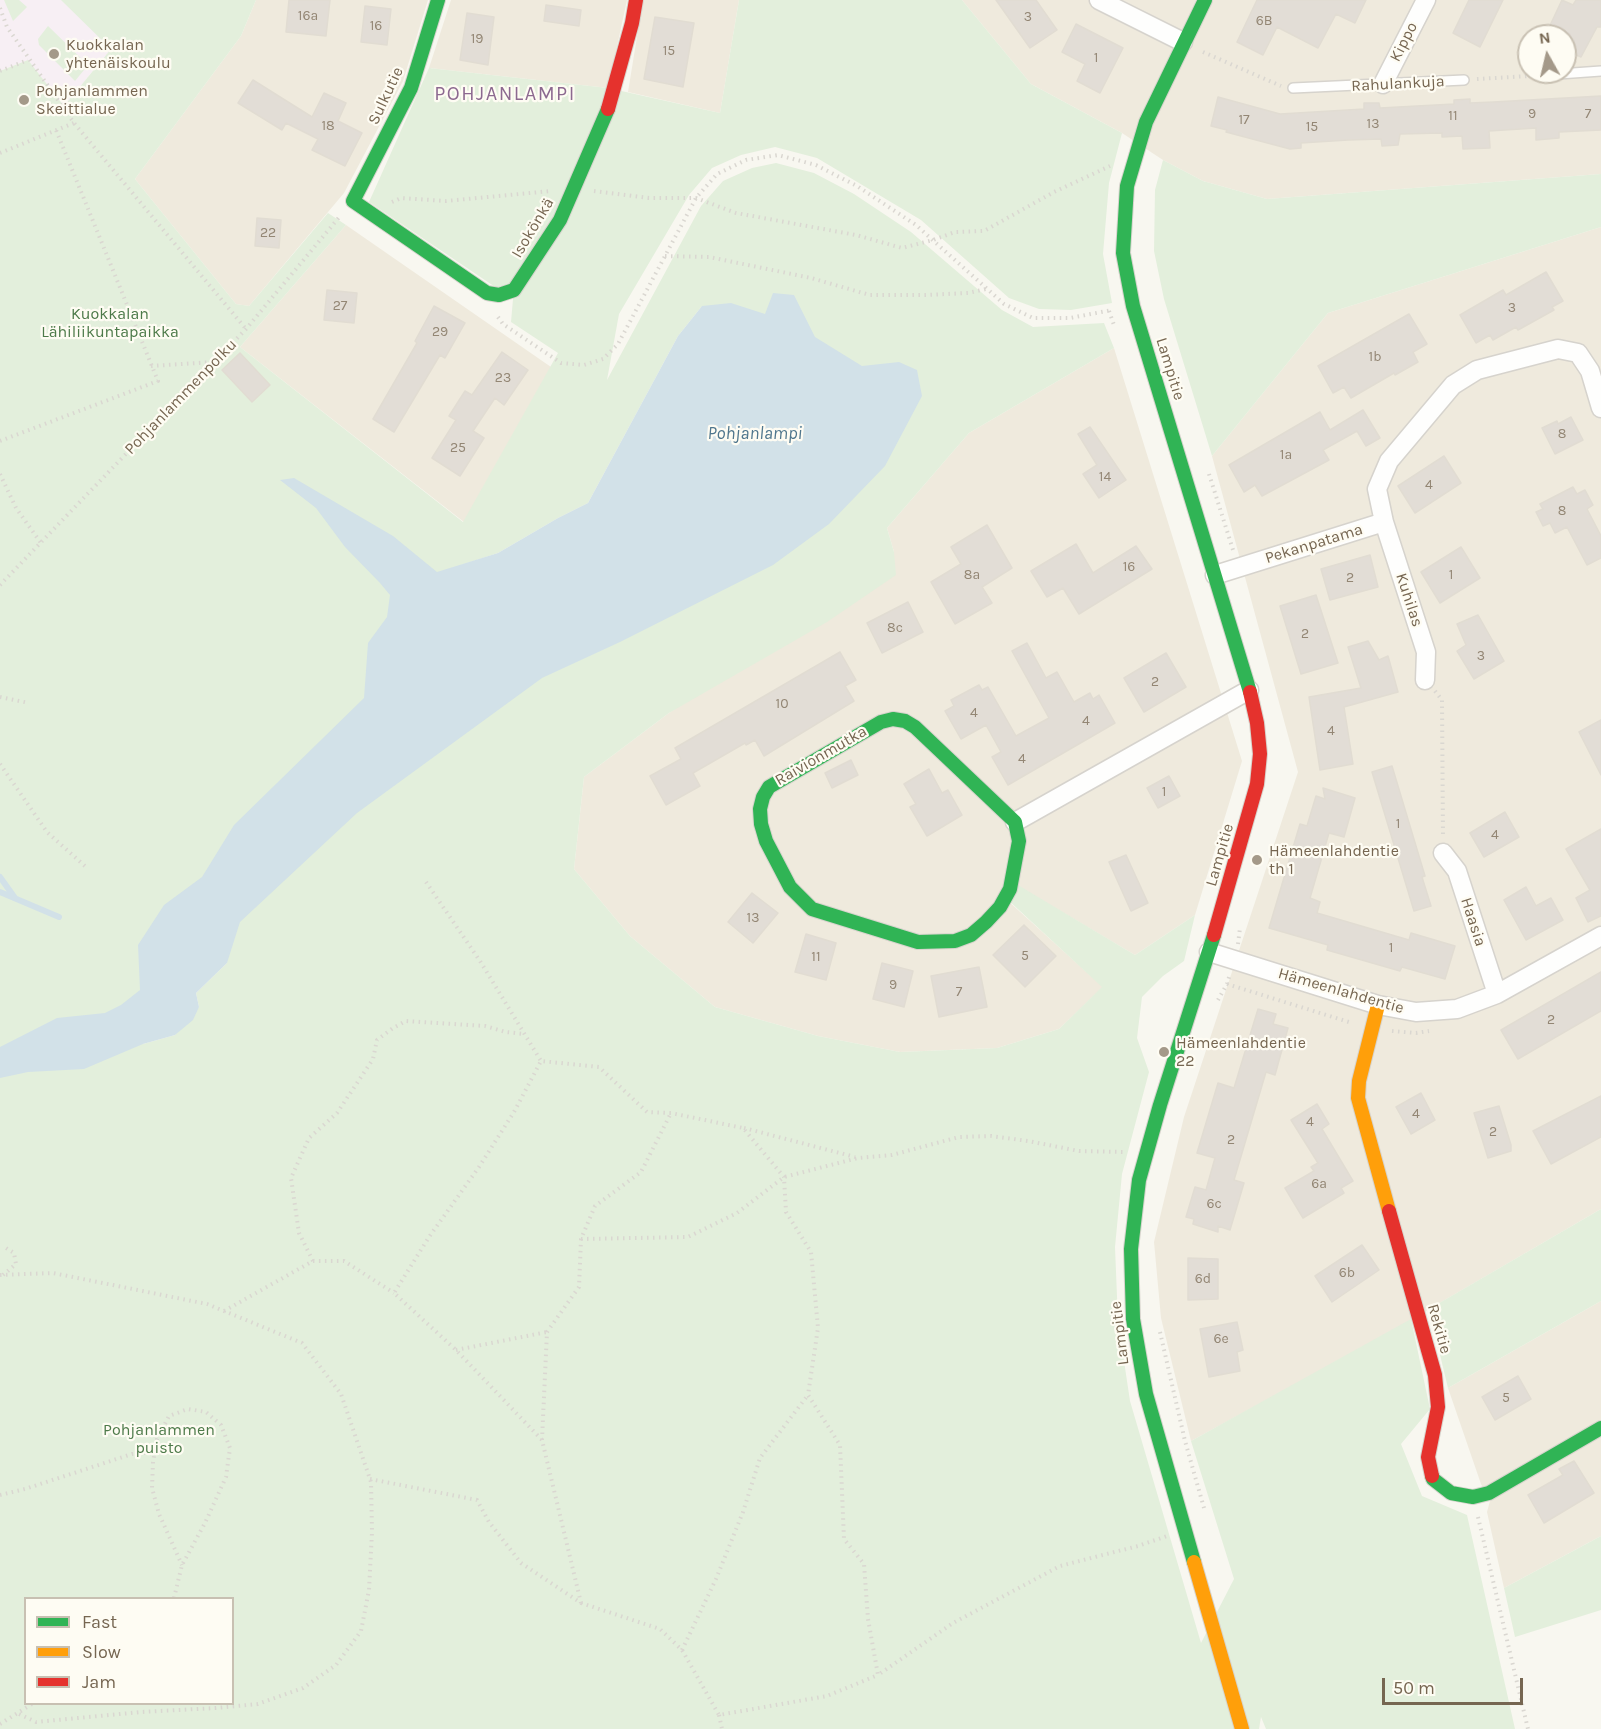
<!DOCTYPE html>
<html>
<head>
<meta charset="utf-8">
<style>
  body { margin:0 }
  #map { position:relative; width:1601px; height:1729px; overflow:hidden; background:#f8f7f0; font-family:Karla,sans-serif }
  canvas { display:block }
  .legend { position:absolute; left:24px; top:1597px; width:210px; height:108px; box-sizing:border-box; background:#fefcf3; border:2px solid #c8c0b2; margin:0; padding:8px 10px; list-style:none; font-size:18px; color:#766651 }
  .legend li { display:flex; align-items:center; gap:12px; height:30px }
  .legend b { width:30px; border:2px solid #c8c0b2 }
  .north { position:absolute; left:1517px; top:24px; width:60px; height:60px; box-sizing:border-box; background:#fefcf3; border:2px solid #c8c0b2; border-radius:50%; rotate:352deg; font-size:16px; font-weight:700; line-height:24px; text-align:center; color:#766651 }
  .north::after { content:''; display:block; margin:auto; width:21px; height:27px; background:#a49989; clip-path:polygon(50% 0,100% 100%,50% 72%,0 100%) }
  .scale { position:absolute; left:1382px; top:1678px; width:141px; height:27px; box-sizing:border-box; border:3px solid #766651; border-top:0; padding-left:8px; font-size:18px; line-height:21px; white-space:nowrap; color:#766651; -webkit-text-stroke:4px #fefcf3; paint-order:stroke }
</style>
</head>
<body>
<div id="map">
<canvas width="1601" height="1729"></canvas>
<ul class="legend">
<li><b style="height:8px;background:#30b455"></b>Fast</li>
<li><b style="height:8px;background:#ff9f0a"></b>Slow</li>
<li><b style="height:8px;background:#e5322d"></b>Jam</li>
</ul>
<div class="north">N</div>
<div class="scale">50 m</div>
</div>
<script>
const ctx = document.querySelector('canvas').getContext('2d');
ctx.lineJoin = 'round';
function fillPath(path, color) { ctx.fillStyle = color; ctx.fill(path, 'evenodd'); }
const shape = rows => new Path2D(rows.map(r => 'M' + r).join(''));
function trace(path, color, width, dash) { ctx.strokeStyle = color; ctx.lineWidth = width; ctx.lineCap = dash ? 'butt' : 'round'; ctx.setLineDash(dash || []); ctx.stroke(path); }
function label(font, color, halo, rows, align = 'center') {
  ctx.font = font + ' Karla,sans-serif'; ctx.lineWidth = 4.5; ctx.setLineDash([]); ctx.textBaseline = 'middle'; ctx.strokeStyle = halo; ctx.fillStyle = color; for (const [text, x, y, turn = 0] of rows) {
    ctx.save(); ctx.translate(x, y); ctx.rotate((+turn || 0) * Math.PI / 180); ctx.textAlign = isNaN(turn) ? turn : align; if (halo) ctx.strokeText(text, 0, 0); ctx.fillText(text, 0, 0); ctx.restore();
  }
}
fillPath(shape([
  [256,0,428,0,403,81,344,193,249,306,236,304,135,179,241,36],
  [451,0,627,0,608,88,429,68],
  [643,0,739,0,720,113,628,92],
  [962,0,1601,0,1601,174,1267,199,1203,181,1163,160,1122,133,1031,84],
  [1529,36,1565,36,1565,72,1529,72],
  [346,225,551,367,464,522,240,347],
  [1601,227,1601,1209,1359,1350,1191,1441,1161,1318,1154,1242,1184,1117,1298,772,1212,456,1328,313],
  [1114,348,1242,761,1195,915,1135,955,1013,883,1007,900,1103,987,1059,1029,997,1048,900,1052,818,1036,715,1007,630,936,574,869,584,777,669,713,894,552,887,528,969,433],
  [1601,1301,1601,1536,1504,1588,1487,1512,1490,1501,1481,1484,1448,1388]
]), '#efeadd');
fillPath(shape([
  [0,0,187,0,111,49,64,106,28,60,0,71]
]), '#f7eff4');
fillPath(shape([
  [4,0,19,0,27,7,13,21],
  [61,0,256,0,241,36,135,179,236,304,249,306,328,213,346,225,240,347,463,522,558,353,511,322,513,299,369,202,429,68,608,88,720,113,739,0,962,0,1031,84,1122,133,1109,183,1103,254,1112,303,1071,310,1039,309,1009,298,921,220,817,158,775,147,741,155,712,168,689,195,619,314,607,380,701,206,723,181,752,168,776,163,814,173,854,194,911,232,1002,310,1033,327,1104,323,1114,348,969,433,887,528,894,552,896,575,827,622,669,713,584,777,574,869,630,936,715,1007,818,1036,900,1052,997,1048,1059,1029,1102,987,1007,899,1013,882,1135,955,1195,915,1184,961,1163,976,1142,997,1137,1038,1149,1072,1122,1174,1115,1247,1118,1321,1130,1401,1201,1643,1234,1579,1191,1441,1411,1319,1430,1409,1401,1444,1422,1496,1467,1515,1515,1729,1266,1729,1261,1717,1259,1729,0,1729,0,71,28,60,64,106,69,100,111,49],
  [702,306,548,591,452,568,498,553,558,518,588,503,678,336],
  [227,963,196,993,199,1007,175,1035,143,1044,134,1034,140,990],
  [26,1598,232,1598,232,1704,26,1704],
  [48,26,88,65,75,81,39,45,38,39],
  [1163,160,1203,181,1267,199,1601,174,1601,227,1328,313,1212,456,1164,299,1154,251,1155,190],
  [1601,1209,1601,1301,1448,1388,1429,1309],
  [1601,1536,1601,1610,1515,1637,1504,1588]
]), '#e3efdc');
fillPath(shape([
  [773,293,794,295,815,337,862,366,899,362,917,370,922,396,885,466,829,524,773,565,620,642,542,678,357,813,240,922,227,963,196,993,199,1007,193,1020,175,1035,143,1044,84,1069,28,1072,0,1078,0,1047,57,1018,105,1013,121,1005,140,990,138,945,164,905,202,877,234,825,364,698,368,643,387,617,390,595,380,583,345,547,316,508,280,480,294,478,393,536,437,572,498,553,558,518,588,503,678,336,702,306,731,303,765,314]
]), '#d2e1e8');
trace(shape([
  [0,877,15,898],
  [0,892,59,917]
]), '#d2e1e8', 6);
const building = shape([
  [289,0,330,0,326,36,286,32,289,0],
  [996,0,1036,0,1057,30,1030,48,996,0],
  [1257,0,1366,0,1355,23,1336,14,1318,48,1277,27,1263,55,1237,42,1257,0],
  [1469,0,1503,0,1480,47,1453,33,1469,0],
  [1562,0,1573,5,1576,0,1601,0,1601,27,1597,27,1581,57,1565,50,1565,36,1545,36,1562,0],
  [546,5,581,10,579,26,544,21,546,5],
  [365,6,391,9,387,45,361,42,365,6],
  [467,13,494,17,488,65,460,60,467,13],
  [655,17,694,23,683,87,644,79,655,17],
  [1076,24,1123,48,1100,93,1077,81,1085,64,1062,52,1076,24],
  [253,80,312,117,324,93,346,103,338,121,362,133,345,166,312,150,318,139,286,123,282,130,238,103,253,80],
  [1601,96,1601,130,1559,132,1559,138,1536,140,1536,128,1489,131,1490,148,1463,149,1462,136,1442,137,1442,133,1400,134,1398,145,1382,146,1381,139,1348,140,1301,143,1301,148,1290,149,1226,132,1227,130,1211,126,1218,97,1280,114,1364,109,1364,103,1379,103,1380,108,1454,104,1454,100,1470,99,1470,103,1493,102,1601,96],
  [257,218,281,220,279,248,255,246,257,218],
  [1546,272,1563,301,1552,307,1554,310,1518,330,1516,327,1493,340,1490,335,1476,343,1460,315,1503,290,1506,295,1546,272],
  [327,290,357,293,354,323,324,320,327,290],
  [434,306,465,323,445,358,440,355,394,432,373,419,417,343,415,341,434,306],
  [1409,314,1427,344,1413,352,1418,362,1395,375,1394,373,1351,398,1344,387,1333,393,1318,366,1409,314],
  [502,352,528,370,504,405,495,398,473,431,484,438,460,476,432,458,456,420,449,416,465,391,472,395,502,352],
  [240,353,270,385,252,402,222,370,240,353],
  [1363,410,1380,438,1366,446,1357,431,1323,450,1329,460,1262,496,1255,485,1244,492,1229,465,1320,412,1330,430,1363,410],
  [1571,417,1583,440,1555,454,1542,428,1557,421,1558,424,1571,417],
  [1090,427,1126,480,1099,498,1083,474,1097,465,1078,434,1090,427],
  [1444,456,1461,483,1415,513,1398,486,1444,456],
  [1573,487,1577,494,1585,490,1593,505,1587,509,1601,536,1601,558,1587,565,1567,527,1555,533,1550,523,1543,526,1536,512,1543,509,1540,504,1573,487],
  [987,525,1012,568,982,587,992,603,955,624,931,582,961,564,951,547,987,525],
  [1076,544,1093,573,1136,546,1152,569,1079,614,1063,588,1047,597,1031,571,1076,544],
  [1461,547,1480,578,1440,603,1421,572,1461,547],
  [1370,555,1378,587,1330,600,1321,569,1370,555],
  [1316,595,1338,663,1301,674,1280,606,1316,595],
  [908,602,923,632,882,653,867,623,908,602],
  [1478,615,1504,661,1474,679,1457,651,1466,645,1457,624,1478,615],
  [1368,641,1379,660,1388,656,1398,692,1344,707,1353,764,1320,770,1309,697,1361,688,1348,647,1368,641],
  [1027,643,1046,678,1057,672,1074,702,1090,693,1093,699,1099,695,1115,723,1008,785,992,757,1001,752,986,725,961,739,945,711,954,706,951,700,979,685,982,690,988,687,1016,736,1049,718,1012,651,1027,643],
  [840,652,856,680,845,686,854,701,764,756,755,740,746,745,745,743,693,773,700,786,666,805,650,776,681,759,675,748,840,652],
  [1166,653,1186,687,1144,712,1124,678,1166,653],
  [1601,720,1601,775,1579,732,1601,720],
  [851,760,858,775,832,788,825,773,851,760],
  [1392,766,1425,876,1422,877,1431,906,1414,911,1372,772,1392,766],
  [929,769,942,793,948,790,962,815,927,836,910,807,916,804,904,784,929,769],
  [1169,776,1180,796,1158,808,1147,788,1169,776],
  [1323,788,1355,798,1344,837,1329,833,1310,898,1320,902,1317,913,1409,940,1411,933,1455,946,1445,979,1402,967,1400,971,1327,950,1328,945,1269,928,1300,824,1307,826,1316,796,1325,799,1323,788],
  [1505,812,1519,837,1484,857,1470,833,1505,812],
  [1601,829,1601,916,1588,922,1576,898,1590,890,1566,849,1601,829],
  [1126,855,1148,903,1131,911,1109,862,1126,855],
  [1526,887,1536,906,1551,898,1563,920,1526,940,1504,900,1526,887],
  [752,893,778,913,753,943,728,922,752,893],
  [1024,925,1056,956,1025,987,993,955,1024,925],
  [806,934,836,943,826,980,795,972,806,934],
  [882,963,913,971,904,1007,873,999,882,963],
  [979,967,987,1007,939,1017,931,976,979,967],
  [1601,972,1601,1011,1518,1059,1501,1030,1601,972],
  [1258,1009,1276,1014,1273,1024,1288,1028,1275,1075,1266,1072,1234,1180,1244,1183,1230,1230,1218,1226,1218,1232,1193,1224,1194,1219,1186,1217,1195,1187,1206,1190,1215,1158,1197,1153,1218,1083,1234,1088,1258,1009],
  [1421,1093,1435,1120,1411,1134,1396,1107,1421,1093],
  [1601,1096,1601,1137,1551,1164,1533,1131,1601,1096],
  [1317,1104,1329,1124,1322,1129,1353,1181,1341,1188,1344,1193,1303,1218,1285,1188,1314,1171,1311,1167,1318,1163,1291,1120,1317,1104],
  [1499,1106,1511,1145,1511,1151,1488,1158,1474,1113,1499,1106],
  [1362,1245,1379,1270,1332,1302,1315,1276,1362,1245],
  [1188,1258,1218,1259,1218,1299,1188,1300,1188,1258],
  [1237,1322,1243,1350,1237,1352,1240,1371,1209,1377,1200,1329,1237,1322],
  [1518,1376,1531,1399,1495,1420,1482,1397,1518,1376],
  [1574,1461,1594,1493,1544,1523,1528,1495,1563,1475,1559,1469,1574,1461]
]);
fillPath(building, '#e2ddd6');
trace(building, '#e1dcd2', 1.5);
const lane = shape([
  [1559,74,1601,71],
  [1293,88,1464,80]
]);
const street = shape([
  [1099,0,1183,42],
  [1383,84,1426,0],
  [1384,522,1426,652,1425,680],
  [1215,575,1384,522,1377,489,1389,461,1453,385,1477,370,1558,349,1578,353,1590,371,1601,408],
  [1015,822,1249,690],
  [1443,853,1457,871,1497,994],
  [1209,952,1378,1005,1416,1012,1457,1009,1497,994,1601,936]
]);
const fast = shape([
  [438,0,411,88,353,201,487,293,499,295,514,290,560,220,608,109],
  [1205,0,1146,122,1127,186,1123,253,1133,306,1250,692],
  [893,719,905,721,915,727,1015,822,1019,841,1010,889,1000,907,986,922,971,935,955,941,918,942,812,909,790,887,766,841,761,824,760,809,763,797,769,787,881,722,893,719],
  [1432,1476,1433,1479,1451,1493,1473,1497,1489,1493,1601,1428],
  [1194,1562,1146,1394,1133,1319,1131,1249,1139,1180,1160,1105,1214,935]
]);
const slow = shape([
  [1378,1005,1359,1081,1358,1098,1389,1211],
  [1194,1562,1242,1729]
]);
const jam = shape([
  [608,109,632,23,636,0],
  [1214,935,1257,784,1260,754,1257,723,1250,692],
  [1389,1211,1435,1375,1438,1407,1428,1457,1432,1476]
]);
trace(lane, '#d6d3cd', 12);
trace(street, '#d6d3cd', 21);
trace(fast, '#d7d4cd', 16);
trace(slow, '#d7d4cd', 16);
trace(jam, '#d7d4cd', 16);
trace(shape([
  [0,8,7,27,74,123,246,329],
  [1203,52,1281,86],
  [0,71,28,60],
  [1477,79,1547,75],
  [0,153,74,123],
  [594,191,649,198,696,198,736,213,856,235,902,248,933,240,955,232,984,231,1054,192,1110,166],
  [392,202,401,198,446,201,551,191],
  [665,256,709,257,811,278,870,295,925,295,968,293,986,289],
  [1109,311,1114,325],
  [498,317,503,324,561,363,584,365,603,359,618,344,696,198,717,174,746,160,778,155,816,165,857,186,916,225,1004,304,1033,318,1070,318,1112,310],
  [151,366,213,362],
  [0,441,158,381,56,130],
  [0,474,16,508,41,543],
  [1209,474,1234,553],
  [0,585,246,329,341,215],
  [1435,691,1442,700,1443,837],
  [0,697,29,703],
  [0,764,47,832,85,866],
  [426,882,480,961,541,1061],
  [1238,944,1240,928],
  [1227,984,1352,1023],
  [1218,1000,1227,984,1230,974],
  [1392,1031,1416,1033,1429,1031],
  [744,1128,855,1157],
  [581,1239,688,1237,737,1213,784,1177,858,1158,892,1155,959,1137,991,1136,1028,1141,1079,1151,1125,1152],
  [313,1261,299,1233,291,1178,309,1138,337,1113,373,1059,377,1040,393,1028,406,1021,485,1026,506,1032,524,1034],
  [0,1275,53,1273,207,1304,302,1343,341,1394,371,1482,372,1532,369,1590,361,1631,336,1665,303,1688,258,1704,216,1708,141,1712,36,1722,17,1713],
  [3,1275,16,1264,14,1253,6,1248],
  [224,1311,313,1261,344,1261,394,1293],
  [1160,1332,1185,1441,1204,1508],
  [456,1350,547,1332],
  [542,1440,547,1332,579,1287,581,1239,595,1206,641,1172,671,1113],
  [370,1479,477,1500,489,1522,521,1563,581,1603,542,1440,456,1350,394,1293,429,1237,479,1167,514,1112,541,1061,599,1067,647,1112,671,1113,743,1128,784,1177,786,1212,811,1252,818,1328,808,1395,840,1445,844,1539,864,1564,868,1619,878,1675,953,1623,1060,1566,1138,1546,1167,1536],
  [0,1495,25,1489,132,1454,155,1452],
  [1478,1517,1528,1729],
  [174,1598,182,1565,205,1523,226,1477,230,1448,221,1425,206,1412,188,1409,169,1416,157,1439,153,1462,152,1488,159,1514,182,1565],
  [581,1603,660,1629,682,1650,719,1715,827,1696,878,1675],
  [682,1650,716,1579,743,1512,760,1458,808,1395],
  [719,1715,722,1729],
  [0,1724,32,1704]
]), '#dad7d1', 4, [1.5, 4.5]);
trace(lane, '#fefefd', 9);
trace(street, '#fefefd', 18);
trace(fast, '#30b455', 14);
trace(slow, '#ff9f0a', 14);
trace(jam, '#e5322d', 14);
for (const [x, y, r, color] of [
  [54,54,6,"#a49989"],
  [24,100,6,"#a49989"],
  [1257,860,6,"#a49989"],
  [1164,1052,6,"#a49989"]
]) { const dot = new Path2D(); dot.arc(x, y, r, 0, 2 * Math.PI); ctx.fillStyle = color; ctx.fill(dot); trace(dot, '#fefcf3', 2); }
label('14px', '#938674', null, [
  ["16a",308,16],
  ["3",1028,17],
  ["6B",1264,21],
  ["16",376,26],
  ["19",477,39],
  ["15",669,51],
  ["1",1096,58],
  ["9",1532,114],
  ["7",1588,114],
  ["11",1453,116],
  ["17",1244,120],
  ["13",1373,124],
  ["18",328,126],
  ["15",1312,127],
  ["22",268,233],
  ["27",340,306],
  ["3",1512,308],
  ["29",440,332],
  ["1b",1375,357],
  ["23",503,378],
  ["8",1562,434],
  ["25",458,448],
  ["1a",1286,455],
  ["14",1105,477],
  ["4",1429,485],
  ["8",1562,511],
  ["16",1129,567],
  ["8a",972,575],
  ["1",1451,575],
  ["2",1350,578],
  ["8c",895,628],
  ["2",1305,634],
  ["3",1481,656],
  ["2",1155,682],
  ["10",782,704],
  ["4",974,713],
  ["4",1086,721],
  ["4",1331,731],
  ["4",1022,759],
  ["1",1164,792],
  ["1",1398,824],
  ["4",1495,835],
  ["13",753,918],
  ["1",1391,948],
  ["5",1025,956],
  ["11",816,957],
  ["9",893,985],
  ["7",959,992],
  ["2",1551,1020],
  ["4",1416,1114],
  ["4",1310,1122],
  ["2",1493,1132],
  ["2",1231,1140],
  ["6a",1319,1184],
  ["6c",1214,1204],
  ["6b",1347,1273],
  ["6d",1203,1279],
  ["6e",1221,1339],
  ["5",1506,1398]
]);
label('16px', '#766651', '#fefcf3', [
  ["Kippo",1404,42,-63],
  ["Rahulankuja",1398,84,-3],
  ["Sulkutie",386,96,-65],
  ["Isokönkä",533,228,-59],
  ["Lampitie",1170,369,73],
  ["Pohjanlammenpolku",181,397,-46],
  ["Pekanpatama",1314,544,-17],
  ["Kuhilas",1409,600,72],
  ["Raivionmutka",821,756,-30],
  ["Lampitie",1220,855,-74],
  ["Haasia",1473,922,72],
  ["Hämeenlahdentie",1341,991,16],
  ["Rekitie",1439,1329,74],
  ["Lampitie",1120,1333,-97]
]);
label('16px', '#766651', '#fefcf3', [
  ["Kuokkalan",66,45],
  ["yhtenäiskoulu",66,63],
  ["Pohjanlammen",36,91],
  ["Skeittialue",36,109],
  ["Hämeenlahdentie",1269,851],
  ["th 1",1269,869],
  ["Hämeenlahdentie",1176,1043],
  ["22",1176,1061]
], 'left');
label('16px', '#4d7a49', '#fefcf3', [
  ["Kuokkalan",110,314],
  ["Lähiliikuntapaikka",110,332],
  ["Pohjanlammen",159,1430],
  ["puisto",159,1448]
]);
label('italic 18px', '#4f768d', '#fefcf3', [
  ["Pohjanlampi",755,434]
]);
ctx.letterSpacing = '1.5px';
label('20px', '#8c6990', '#fefcf3', [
  ["POHJANLAMPI",505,94]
]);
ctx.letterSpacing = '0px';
</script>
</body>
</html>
